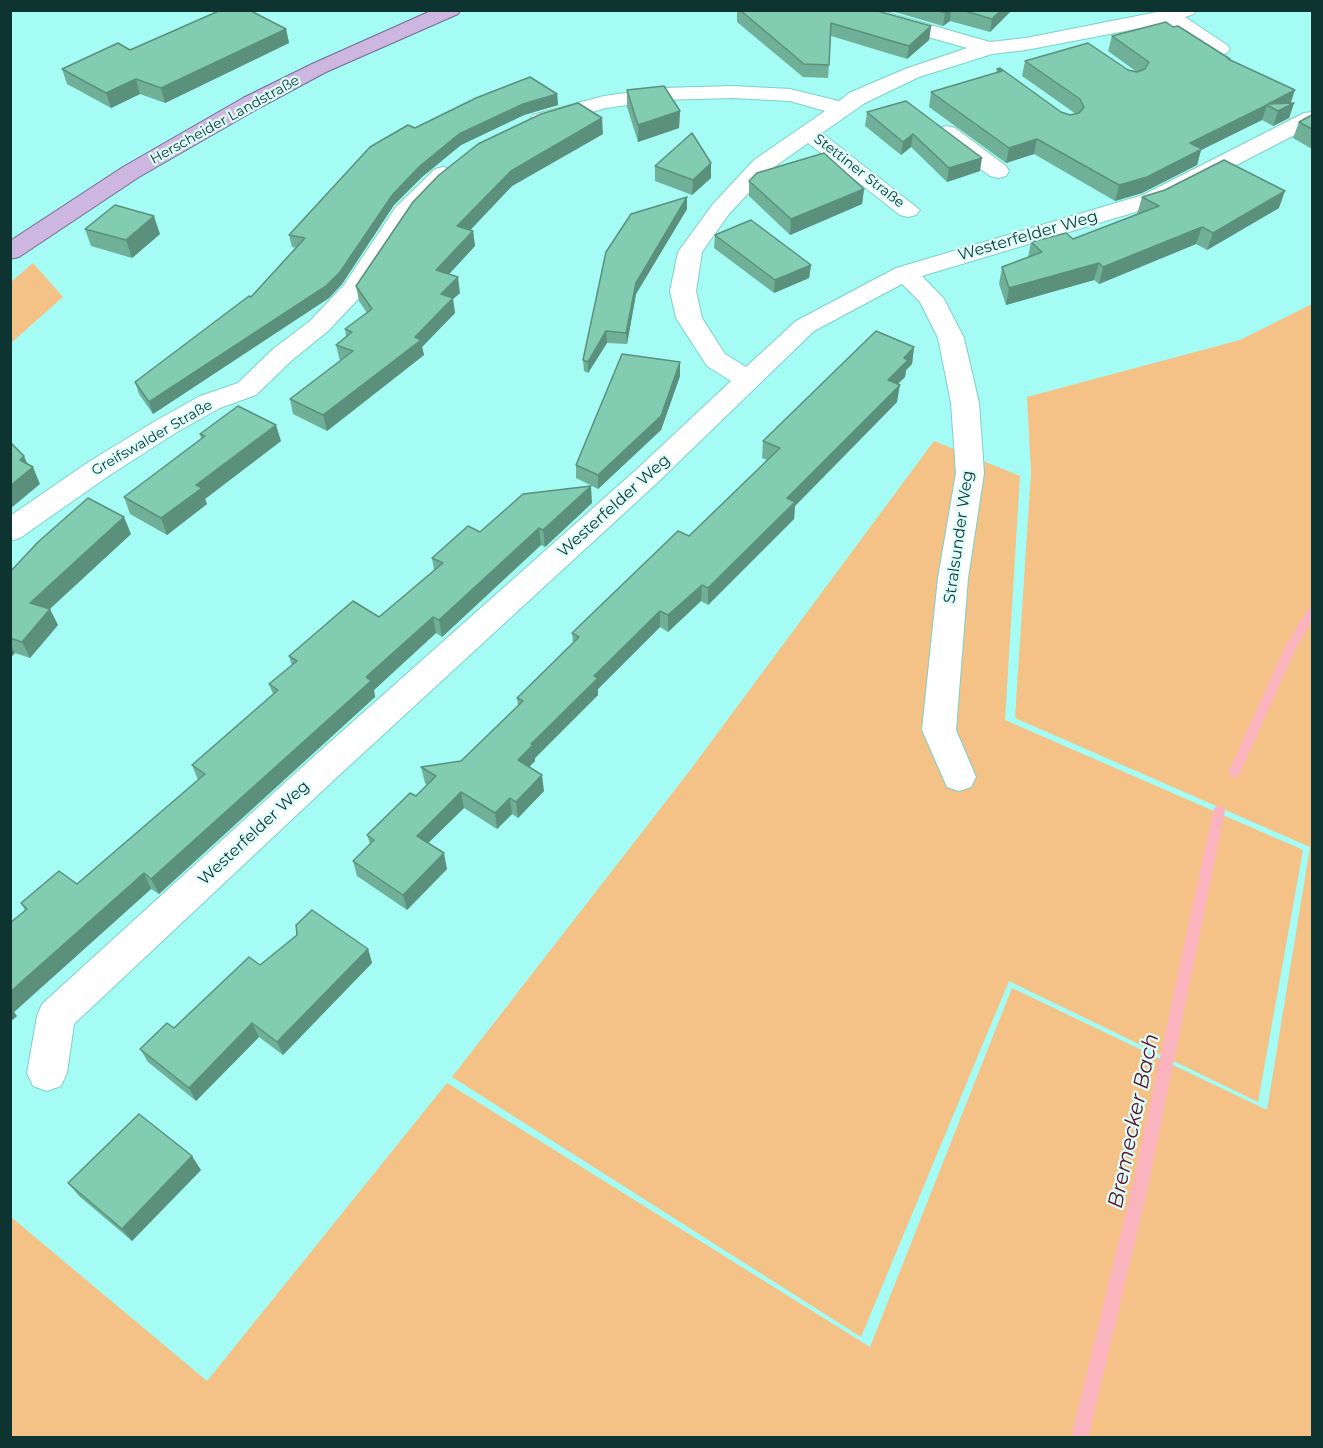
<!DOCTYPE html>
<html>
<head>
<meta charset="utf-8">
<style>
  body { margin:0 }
  #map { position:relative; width:1323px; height:1448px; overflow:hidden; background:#a5fcf5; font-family:Montserrat,sans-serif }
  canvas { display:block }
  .frame { position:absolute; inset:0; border:12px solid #0e3431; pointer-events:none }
</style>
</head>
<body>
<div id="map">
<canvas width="1323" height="1448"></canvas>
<div class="frame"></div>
</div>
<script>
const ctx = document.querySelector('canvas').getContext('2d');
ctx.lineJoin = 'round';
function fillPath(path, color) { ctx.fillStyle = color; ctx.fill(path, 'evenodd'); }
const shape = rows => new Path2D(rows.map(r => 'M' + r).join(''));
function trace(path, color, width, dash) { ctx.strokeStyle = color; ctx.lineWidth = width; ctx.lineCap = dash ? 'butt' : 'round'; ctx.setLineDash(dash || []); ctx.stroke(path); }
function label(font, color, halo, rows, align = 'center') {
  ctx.font = font + ' Montserrat,sans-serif'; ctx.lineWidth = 4.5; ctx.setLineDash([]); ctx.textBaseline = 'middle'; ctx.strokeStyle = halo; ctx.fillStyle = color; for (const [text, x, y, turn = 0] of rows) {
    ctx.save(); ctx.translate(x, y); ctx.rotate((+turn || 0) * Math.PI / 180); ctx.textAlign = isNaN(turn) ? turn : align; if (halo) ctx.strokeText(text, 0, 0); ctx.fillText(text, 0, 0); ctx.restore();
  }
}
fillPath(shape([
  [33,263,63,297,11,343,11,282],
  [1312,304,1312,1437,11,1437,11,1217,207,1381,447,1083,870,1347,1012,988,1267,1110,1310,847,1015,718,1031,472,1027,397,1240,340],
  [934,441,1020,476,1005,720,1303,850,1258,1102,1009,981,861,1337,452,1077,688,773]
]), '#f4c187');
fillPath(shape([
  [1312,608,1312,621,1297,646,1240,773,1238,776,1234,778,1230,776,1228,773,1286,645,1308,609,1312,608],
  [1219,806,1223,807,1225,811,1149,1183,1088,1438,1071,1438,1133,1183,1213,811,1215,807,1219,806]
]), '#fbb3be');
const minor = shape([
  [844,10,878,10,990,42,1026,38,1167,10,1197,10,1194,14,1185,17,1227,45,1230,49,1227,53,1220,55,1213,53,1167,23,1026,50,992,54,919,77,865,103,822,133,920,210,916,215,908,217,900,215,808,143,770,170,729,214,702,252,696,291,702,318,725,354,746,367,796,321,896,268,1143,195,1304,113,1312,112,1312,126,1159,205,922,276,944,299,964,338,979,403,984,473,968,578,956,730,976,777,971,787,959,791,947,787,922,730,938,578,956,473,951,403,938,338,920,302,902,284,814,331,657,483,335,779,74,1024,67,1073,61,1086,47,1091,33,1086,27,1073,37,1016,42,1004,311,759,637,469,731,381,707,366,676,318,670,291,678,252,713,204,754,160,825,111,790,101,732,98,663,100,606,108,541,127,533,125,530,120,533,115,604,96,663,88,732,86,790,89,839,101,849,93,905,69,967,48,847,14,844,10],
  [947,126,955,128,1006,166,1009,171,1006,176,998,178,990,176,939,138,936,133,939,128,947,126],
  [443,167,451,169,454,174,413,216,362,295,328,331,291,361,256,395,220,408,177,432,110,475,20,538,10,541,10,516,90,461,157,420,200,396,238,383,273,349,310,321,344,285,396,207,435,169,443,167]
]);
const major = shape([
  [433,10,461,10,458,14,326,72,259,108,139,177,19,257,10,259,10,241,123,167,243,98,312,64,433,10]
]);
trace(minor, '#7bd1ca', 2);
trace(major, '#746994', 2);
fillPath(minor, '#fff');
fillPath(major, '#cdb6df');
fillPath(shape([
  [737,10,874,10,931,26,929,40,907,59,831,36,828,78,803,77,737,22],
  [888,10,1012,10,990,32,950,21,943,26],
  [286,29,289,43,165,103,140,94,111,108,67,84,62,69,130,50],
  [1112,36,1229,60,1291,103,1294,103,1289,118,1273,126,1262,120,1201,150,1197,165,1142,193,1115,201,1034,154,1006,163,929,107,931,92,996,73,997,69,1000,68,1061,112,1070,115,1076,114,1022,76,1025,61,1128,70,1137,72,1108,51],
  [627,90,680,111,679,128,638,142,627,107],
  [557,94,558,105,524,115,461,145,422,177,394,205,342,284,329,298,153,414,139,394,135,382,251,297,296,248,292,247,289,235,415,128],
  [906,101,980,171,947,182,911,147,901,155,865,126,867,112],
  [1312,115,1312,149,1293,138,1299,122],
  [603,134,512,186,470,230,473,231,475,246,449,274,460,293,453,299,455,313,422,347,424,355,327,431,293,414,290,399,340,361,336,345,346,336,345,329,367,313,359,301,356,286,413,202],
  [655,166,711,178,692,195,655,181],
  [749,181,864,189,862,204,790,235,749,196],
  [687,197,687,209,636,294,627,344,607,343,588,373,584,371,583,360],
  [1142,197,1279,208,1207,250,1196,244,1099,284,1094,280,1006,305,999,284,1002,267,1028,257,1031,242,1073,239,1138,214,1137,214],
  [85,229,160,234,132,258,91,246],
  [715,235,811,265,809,278,774,293,714,248],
  [914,347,912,364,906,370,905,377,898,384,897,402,795,506,794,519,708,605,701,601,668,632,660,627,598,689,598,695,535,758,535,761,529,767,544,791,518,818,512,814,497,829,464,808,428,843,447,869,407,910,357,876,353,861,370,844,367,835,416,796,427,785,425,783,421,767,461,761,518,706,517,698,573,643,572,633,689,536,767,460,762,458,763,441],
  [680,376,661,430,598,489,576,478,576,465],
  [200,434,281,441,205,499,207,504,167,535,130,514,124,497,201,439],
  [592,503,545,547,541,545,442,637,436,633,374,690,375,697,159,894,151,889,14,1012,17,1016,10,1022,25,910,21,903,77,884,198,780,192,765,273,694,269,684,292,666,289,656,379,617,434,570,432,558,480,532],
  [131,534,49,609,58,625,30,658,15,653,10,658,10,572],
  [368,949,372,963,283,1055,259,1037,196,1101,148,1062,140,1049,174,1028,260,965],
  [201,1170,132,1241,79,1196,68,1183]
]), '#70b099');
fillPath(shape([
  [948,10,951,10,950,21,943,26,945,13],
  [1001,10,1012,10,990,32,992,19],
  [931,26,929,40,907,59,909,46],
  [286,29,289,43,165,103,161,88],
  [136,79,140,94,111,108,106,93],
  [1295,90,1290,105,1294,103,1289,118,1273,126,1278,111,1268,105],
  [557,94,558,105,524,115,461,145,422,177,394,205,342,284,329,298,153,414,149,402,393,194,420,166,459,134,523,104],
  [1267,105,1262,120,1201,150,1197,165,1142,193,1115,201,1119,185,1190,143],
  [680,111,679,128,638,142,638,125],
  [602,118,603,134,512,186,459,242,457,226,511,171],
  [913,134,911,147,901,155,903,142],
  [1037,139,1034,154,1006,163,1009,148],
  [982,158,980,171,947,182,949,168],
  [711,163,711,178,692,195,693,180],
  [864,189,862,204,790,235,791,219],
  [1285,191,1279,208,1207,250,1213,233],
  [687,197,687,209,636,294,627,344,626,333,636,283],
  [154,216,160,234,132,258,126,240],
  [1202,227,1196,244,1099,284,1103,267],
  [473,231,475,246,438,286,436,270],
  [1099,263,1094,280,1006,305,1009,288],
  [811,265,809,278,774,293,775,280],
  [458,277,460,293,453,299,455,313,422,347,424,355,327,431,323,415,415,337,441,294],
  [606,331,607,343,588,373,588,362],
  [914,347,912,364,906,370,905,377,885,396,888,380,904,358],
  [680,362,680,376,661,430,598,489,598,475],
  [900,385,897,402,795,506,794,519,708,605,708,588,787,498],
  [276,425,281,441,205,499,207,504,167,535,161,518,196,485],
  [24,456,30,470,33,467,40,484,10,509,10,486,20,460],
  [591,486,592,503,545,547,543,530],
  [124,517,131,534,38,620,30,603],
  [539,528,541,545,442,637,439,620],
  [702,585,701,601,668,632,668,615],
  [50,609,58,625,30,658,22,642],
  [660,611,660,627,598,689,598,695,535,758,535,761,520,776,518,760,531,744,594,676],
  [433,617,436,633,374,690,375,697,159,894,151,879,366,677],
  [10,644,15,653,10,658],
  [542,775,544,791,518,818,516,802],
  [461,792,464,808,420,851,417,836],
  [510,798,512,814,497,829,495,813],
  [444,853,447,869,407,910,403,895],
  [144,873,151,889,14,1012,17,1016,10,1022,10,992],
  [368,949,372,963,283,1055,277,1042],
  [252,1023,259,1037,196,1101,189,1088],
  [192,1156,201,1170,132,1241,122,1229]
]), '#5b907d');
const building = shape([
  [221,10,249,10,286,29,161,88,136,79,106,93,62,69,118,43,130,50,221,10],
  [740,10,874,10,931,26,909,46,831,23,829,65,804,64,740,10],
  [936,10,948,10,945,13,936,10],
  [962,10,1001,10,992,19,962,10],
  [1166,22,1173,27,1178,26,1230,59,1228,59,1295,90,1268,104,1294,103,1278,111,1267,105,1190,143,1202,149,1147,177,1119,185,1037,139,1009,148,931,92,1002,71,997,69,1000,68,1061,112,1070,115,1079,113,1084,107,1080,99,1025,61,1088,43,1128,70,1137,72,1145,69,1149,62,1112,36,1166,22],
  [530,77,557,94,523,104,459,134,420,166,393,194,340,272,326,286,149,402,135,382,249,296,251,297,305,238,289,235,370,147,408,125,415,128,476,98,530,77],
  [664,86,680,111,638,125,627,90,664,86],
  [906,101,982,158,949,168,913,134,903,142,867,112,906,101],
  [578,103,602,118,511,171,457,226,473,231,436,270,458,277,441,294,453,298,415,337,421,340,323,415,290,399,353,351,336,345,352,332,345,329,372,309,356,286,413,202,439,175,478,144,541,114,578,103],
  [1312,115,1312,129,1299,122,1312,115],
  [692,133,711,163,693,180,655,166,692,133],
  [824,153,864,189,791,219,749,181,757,173,824,153],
  [1224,160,1285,191,1213,233,1202,227,1103,267,1099,263,1009,288,1002,267,1042,252,1031,242,1066,233,1073,239,1159,206,1142,197,1165,190,1224,160],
  [687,197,636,283,626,333,606,331,588,362,583,360,606,252,631,214,687,197],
  [115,205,154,216,126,240,85,229,115,205],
  [751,220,811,265,775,280,715,235,751,220],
  [876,331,914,347,904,358,908,360,888,380,900,385,787,498,795,502,708,588,702,585,668,615,660,611,594,676,598,678,531,744,533,745,518,760,542,775,516,802,510,798,495,813,461,792,417,836,444,853,403,895,353,861,374,840,367,835,410,793,416,796,436,776,421,767,461,761,523,701,517,698,579,637,572,633,678,531,689,536,780,448,763,441,876,331],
  [622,354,680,362,661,416,598,475,576,465,622,354],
  [238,406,276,425,196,485,202,488,161,518,124,497,205,436,200,434,238,406],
  [10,442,24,456,20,460,33,467,10,486,10,442],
  [591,486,543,530,539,528,439,620,433,617,366,677,371,681,151,879,144,873,10,992,10,923,27,909,21,903,59,871,77,884,205,774,192,765,278,690,269,684,297,661,289,656,353,601,379,617,443,563,432,558,468,526,480,532,523,494,591,486],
  [88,498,124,517,30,603,50,609,22,642,10,638,10,572,38,542,88,498],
  [312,910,368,949,277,1042,252,1023,189,1088,140,1049,167,1023,174,1028,249,957,260,965,297,935,296,925,312,910],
  [139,1114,192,1156,122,1229,68,1183,139,1114]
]);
fillPath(building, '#82cdb2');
trace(building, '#5b907d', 1.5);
label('14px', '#0e3431', '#defefb', [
  ["Herscheider Landstraße",225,120,-29],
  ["Stettiner Straße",859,171,38],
  ["Greifswalder Straße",152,438,-30]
]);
label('16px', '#0e3431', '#defefb', [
  ["Westerfelder Weg",1028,236,-16],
  ["Westerfelder Weg",614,506,-42],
  ["Stralsunder Weg",959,537,-82],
  ["Westerfelder Weg",254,833,-43]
]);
label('italic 21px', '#5e1228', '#defefb', [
  ["Bremecker Bach",1134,1121,-78]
]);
</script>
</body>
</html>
